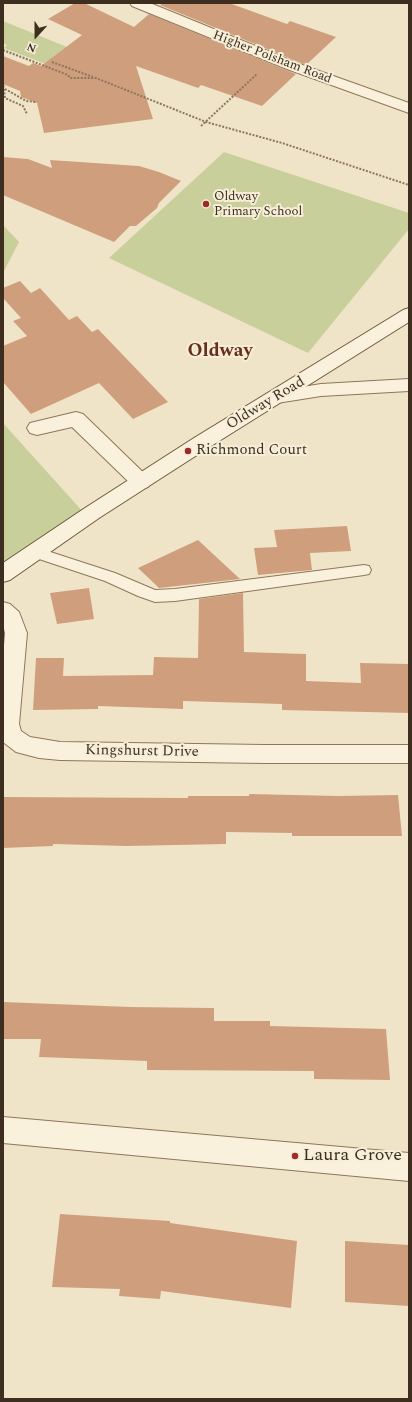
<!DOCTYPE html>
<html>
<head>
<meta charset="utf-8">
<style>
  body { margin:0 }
  #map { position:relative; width:412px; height:1402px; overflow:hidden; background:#f0e4c8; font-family:Spectral,serif }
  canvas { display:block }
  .frame { position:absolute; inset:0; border:4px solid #3d2e20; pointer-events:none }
  .north { position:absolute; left:16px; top:16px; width:40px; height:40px; -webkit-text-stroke:3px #f7eed8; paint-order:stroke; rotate:201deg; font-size:11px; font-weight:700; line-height:16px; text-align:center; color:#3d2e20 }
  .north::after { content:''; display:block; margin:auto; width:14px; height:18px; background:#3d2e20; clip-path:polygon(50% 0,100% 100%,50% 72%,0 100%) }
</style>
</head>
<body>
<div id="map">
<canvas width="412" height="1402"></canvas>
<div class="frame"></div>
<div class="north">N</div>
</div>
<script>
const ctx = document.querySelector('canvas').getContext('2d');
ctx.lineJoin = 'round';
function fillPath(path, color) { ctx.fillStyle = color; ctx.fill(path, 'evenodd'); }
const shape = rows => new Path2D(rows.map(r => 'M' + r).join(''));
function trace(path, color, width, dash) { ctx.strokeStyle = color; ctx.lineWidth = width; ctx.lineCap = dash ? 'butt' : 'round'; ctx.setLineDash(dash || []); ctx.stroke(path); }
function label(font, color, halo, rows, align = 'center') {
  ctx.font = font + ' Spectral,serif'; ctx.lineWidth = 4; ctx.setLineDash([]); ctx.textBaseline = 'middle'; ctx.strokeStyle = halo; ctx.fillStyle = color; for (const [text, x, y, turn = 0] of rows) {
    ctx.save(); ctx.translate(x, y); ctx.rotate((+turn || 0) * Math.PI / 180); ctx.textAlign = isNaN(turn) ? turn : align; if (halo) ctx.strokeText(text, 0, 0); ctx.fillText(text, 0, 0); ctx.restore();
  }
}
fillPath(shape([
  [3,21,67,47,52,58,48,65,4,48,7,45,3,43],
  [224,152,409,213,409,229,308,353,109,258],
  [3,225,19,242,3,273],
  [3,423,85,514,3,566]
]), '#c9cf9b');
fillPath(shape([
  [75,3,84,3,134,27,149,14,296,74,262,106,201,85,198,88,136,66,153,119,44,133,37,103,21,97,20,91,3,84,3,56,29,66,33,63,41,66,82,35,48,19],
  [163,3,229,3,287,24,290,21,336,37,306,65,160,5],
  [3,157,28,159,52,168,50,160,139,166,159,172,181,181,159,203,157,208,136,226,130,226,114,242,3,195],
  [20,281,31,293,40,288,69,320,77,316,92,332,98,329,168,402,133,419,99,383,31,414,3,382,3,346,27,336,13,321,21,318,3,298,3,288],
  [347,526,351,551,310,553,312,570,258,575,254,548,277,547,274,530],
  [198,540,240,579,159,588,138,568],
  [89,588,94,619,57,624,50,593],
  [243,593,244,652,306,654,306,681,361,683,360,663,409,664,409,713,282,710,282,704,183,701,183,709,98,706,98,709,33,710,36,658,64,658,63,676,153,675,154,657,198,658,199,599],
  [249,794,338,796,398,795,402,836,292,836,292,833,226,832,226,844,126,846,53,844,53,846,3,848,3,797,188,798,188,796,249,796],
  [3,1002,130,1007,214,1008,214,1021,270,1021,270,1026,386,1029,390,1080,314,1079,314,1071,147,1070,147,1061,39,1057,41,1039,3,1039],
  [60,1214,170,1221,170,1223,297,1241,291,1308,161,1291,160,1299,119,1296,120,1289,52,1287],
  [345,1241,409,1245,409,1306,345,1302]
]), '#cf9f7d');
const lane = shape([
  [35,547,115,573,155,590,175,589,364,565,369,566,371,570,369,574,364,575,175,601,155,602,138,596,105,581,30,556,28,552,30,548,35,547]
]);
const street = shape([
  [130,3,150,3,297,63,409,103,409,113,287,69,132,6,130,3],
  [409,379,409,391,321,396,277,403,270,402,268,397,270,392,277,391,321,384,409,379],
  [76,412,83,414,148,477,151,482,148,487,141,489,134,487,72,427,37,435,30,433,27,428,30,423,76,412],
  [3,602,10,604,19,612,27,633,19,724,21,731,30,737,60,742,264,745,409,745,409,763,264,763,60,760,39,758,16,752,3,742,3,658,5,633,3,624,3,602],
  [3,1117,409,1153,409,1181,3,1143,3,1117]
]);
const secondary = shape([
  [409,308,409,322,208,448,99,518,10,580,3,582,3,563,85,508,194,438,403,310,409,308]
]);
trace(lane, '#8d765c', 2);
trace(street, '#8d765c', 2);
trace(secondary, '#6f573f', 2);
trace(shape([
  [3,50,68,75,70,78,96,78,206,122,282,143,409,185],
  [52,62,93,77],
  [3,82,5,98,23,106,27,114],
  [5,89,26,101,36,102],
  [201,126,257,74]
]), '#8d765c', 2, [2, 1.5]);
fillPath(lane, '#faf1dc');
fillPath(street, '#faf1dc');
fillPath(secondary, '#faf1dc');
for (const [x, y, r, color] of [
  [206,204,4,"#9e2a2b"],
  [188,451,4,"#9e2a2b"],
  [295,1156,4,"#9e2a2b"]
]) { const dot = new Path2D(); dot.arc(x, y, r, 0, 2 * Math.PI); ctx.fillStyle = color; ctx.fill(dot); trace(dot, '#f7eed8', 1.5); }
label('13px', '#3d2e20', '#f7eed8', [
  ["Higher Polsham Road",272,58,21]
]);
label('13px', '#3d2e20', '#f7eed8', [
  ["Oldway",214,197],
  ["Primary School",214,212]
], 'left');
label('15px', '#3d2e20', '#f7eed8', [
  ["Oldway Road",266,404,-31],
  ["Kingshurst Drive",142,752,1]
]);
label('15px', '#3d2e20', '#f7eed8', [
  ["Richmond Court",196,451]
], 'left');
label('18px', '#3d2e20', '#f7eed8', [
  ["Laura Grove",303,1156]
], 'left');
label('bold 19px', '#6b2e1e', '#f7eed8', [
  ["Oldway",220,352]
]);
</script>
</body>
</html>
